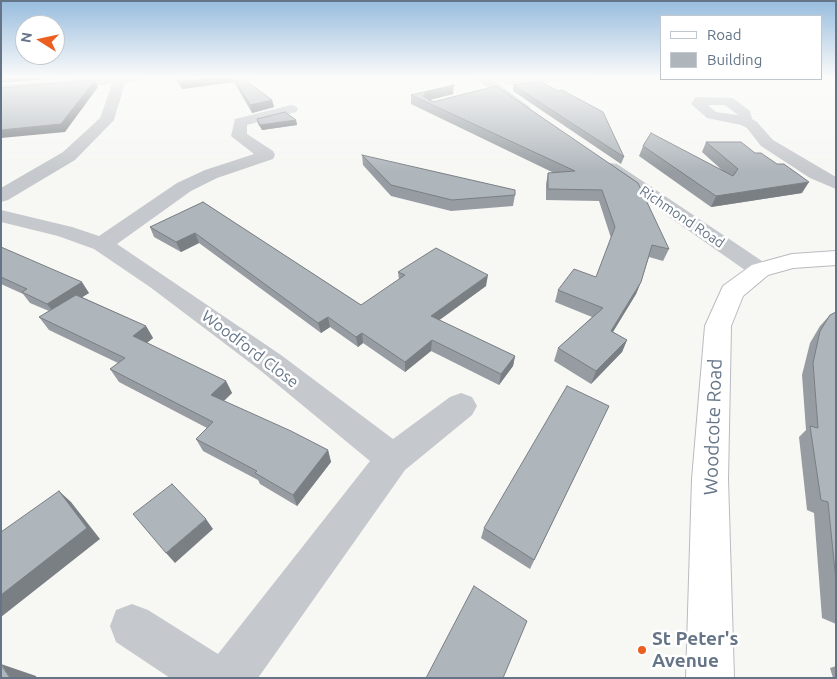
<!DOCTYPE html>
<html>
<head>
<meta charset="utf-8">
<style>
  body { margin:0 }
  #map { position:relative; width:837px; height:679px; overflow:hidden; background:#f7f7f4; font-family:Ubuntu,sans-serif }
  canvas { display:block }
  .frame { position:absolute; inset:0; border:2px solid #657587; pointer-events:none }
  .legend { position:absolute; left:660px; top:15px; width:162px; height:65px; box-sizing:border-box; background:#fff; border:1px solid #c1c8cf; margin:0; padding:6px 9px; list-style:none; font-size:15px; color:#657587 }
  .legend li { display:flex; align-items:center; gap:10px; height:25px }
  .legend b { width:25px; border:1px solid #c1c8cf }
  .north { position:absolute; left:15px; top:15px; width:50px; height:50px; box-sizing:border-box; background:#fff; border:1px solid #c1c8cf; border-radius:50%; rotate:280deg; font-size:14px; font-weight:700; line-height:20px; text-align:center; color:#657587 }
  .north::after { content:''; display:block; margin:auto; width:18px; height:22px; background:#eb6020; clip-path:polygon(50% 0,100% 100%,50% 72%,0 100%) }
</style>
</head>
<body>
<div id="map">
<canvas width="837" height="679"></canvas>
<div class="frame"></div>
<ul class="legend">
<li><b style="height:6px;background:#fff"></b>Road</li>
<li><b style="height:14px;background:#aeb5bb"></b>Building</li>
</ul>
<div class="north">N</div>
</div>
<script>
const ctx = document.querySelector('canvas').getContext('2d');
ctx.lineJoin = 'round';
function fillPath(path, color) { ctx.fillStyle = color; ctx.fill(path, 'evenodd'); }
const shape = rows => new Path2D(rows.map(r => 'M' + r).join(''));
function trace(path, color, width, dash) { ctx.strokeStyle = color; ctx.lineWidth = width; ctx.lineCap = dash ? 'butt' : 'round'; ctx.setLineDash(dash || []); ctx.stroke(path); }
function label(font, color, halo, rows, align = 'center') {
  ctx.font = font + ' Ubuntu,sans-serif'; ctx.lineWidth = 5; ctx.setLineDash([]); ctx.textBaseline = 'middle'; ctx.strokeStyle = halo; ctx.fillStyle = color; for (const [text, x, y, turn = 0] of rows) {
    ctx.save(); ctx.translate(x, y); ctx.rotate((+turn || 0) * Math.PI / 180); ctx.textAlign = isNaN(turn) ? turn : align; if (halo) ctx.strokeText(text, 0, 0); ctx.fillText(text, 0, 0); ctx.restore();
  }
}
fillPath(shape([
  [495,77,616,77,507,85]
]), '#d8dfd5');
const major = shape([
  [836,251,836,265,793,268,768,275,743,296,731,326,728,479,734,678,686,678,692,479,705,326,723,286,752,265,792,254,836,251]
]);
trace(major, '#b8bcc0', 2);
fillPath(shape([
  [108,77,146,77,144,80,125,83,114,120,75,160,8,200,1,202,1,188,63,152,100,118,112,84,1,93,1,85,108,77],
  [474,77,489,77,531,108,524,112,519,111,474,77],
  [700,97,733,98,750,111,752,119,757,122,773,140,836,177,836,189,810,178,761,146,747,128,741,125,707,118,691,104,695,98,700,97],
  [708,105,725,105,738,115,716,112,708,105],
  [291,105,296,106,298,109,296,112,247,125,247,134,273,151,275,155,273,159,217,178,191,191,117,244,281,355,393,439,450,397,461,393,472,397,477,406,472,415,405,470,258,678,170,678,116,642,110,626,116,610,132,604,148,610,218,654,370,461,261,371,150,287,94,249,58,236,1,222,1,210,72,227,99,236,177,183,205,170,254,154,231,136,235,119,291,105],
  [611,163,617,164,768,265,772,270,768,275,760,277,752,275,605,172,602,168,605,164,611,163]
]), '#c5c8cc');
fillPath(major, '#fff');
fillPath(shape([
  [174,77,259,77,244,80,272,100,274,107,252,113,234,82,182,89],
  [513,85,624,157,621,164,513,91],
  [496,86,669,249,663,261,649,257,641,282,636,294,613,332,627,340,622,352,591,384,554,361,558,348,592,317,555,302,558,290,596,277,611,238,599,201,546,200,546,184,548,173,554,173,411,104,411,95,453,94,430,100,433,102],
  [257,119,296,120,297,125,262,130,258,124],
  [706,142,802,193,711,207,639,156,643,146,723,171,702,152],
  [362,155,515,195,513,206,451,211,391,196,363,165],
  [203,202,361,305,399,280,398,272,486,286,439,320,515,356,513,366,499,385,431,351,405,372,363,343,358,347,330,327,321,333,199,243,181,252,154,237,150,227],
  [1,247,89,293,82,297,146,326,153,338,147,343,226,381,232,393,224,401,328,450,331,462,297,506,260,484,258,480,203,451,196,439,207,428,119,382,110,369,118,363,49,330,39,317,49,311,30,303,23,294,1,284],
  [836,312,836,624,822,618,814,513,807,510,799,437,806,430,802,375,810,343,820,326,830,315],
  [609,406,530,569,481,538,484,528],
  [836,666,836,678,833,678,830,668]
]), '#969ca1');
fillPath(shape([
  [1,77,77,77,1,83],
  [216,77,233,77,234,82,182,89,180,82],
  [237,77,259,77,259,78,238,80],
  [95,80,98,87,65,132,1,138,1,130],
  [454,85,453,94,425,101,423,96,426,92],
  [272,100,274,107,252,113,250,105],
  [296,120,297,125,262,130,260,125],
  [809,182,802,193,711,207,716,196],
  [195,233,199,243,181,252,176,242],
  [488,275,486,286,430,327,431,316],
  [82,282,89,293,55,314,47,304],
  [641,282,636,294,606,343,611,331],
  [328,317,330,327,321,333,318,323],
  [146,326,153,338,140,348,133,336],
  [362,333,363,343,358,347,356,337],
  [432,340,431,351,405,372,405,362],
  [627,340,622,352,591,384,596,371],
  [515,356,513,366,499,385,501,374],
  [226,381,232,393,217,407,211,395],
  [328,450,331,462,297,506,293,495],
  [59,491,71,502,100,539,1,617,1,595],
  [206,519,213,529,175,563,166,553],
  [1,664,36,676,37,678,10,678]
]), '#7a7f83');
const building = shape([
  [177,77,216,77,180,82,177,77],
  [233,77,241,77,272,100,250,105,233,77],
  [95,80,61,124,1,130,1,88,95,80],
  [539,81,558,91,562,90,603,112,624,157,513,85,539,81],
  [454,85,426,92,423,96,433,102,496,86,638,183,669,249,652,245,641,282,611,331,627,340,596,371,558,348,603,308,558,290,574,269,596,277,615,227,602,190,548,189,548,173,575,171,411,95,454,85],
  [285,112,296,120,260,125,257,119,285,112],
  [651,133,733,176,738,169,706,142,741,142,755,153,761,153,777,164,784,164,809,182,716,196,643,146,651,133],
  [362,155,515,190,515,195,452,200,391,185,362,155],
  [203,202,361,305,405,275,398,272,436,248,488,275,431,316,515,356,501,374,432,340,405,362,362,333,356,337,328,317,318,323,195,233,176,242,150,227,203,202],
  [1,247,82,282,47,304,22,292,27,289,1,277,1,247],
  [76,295,146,326,133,336,226,381,211,395,291,431,328,450,293,495,255,473,257,471,196,439,213,422,110,369,125,358,39,317,76,295],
  [836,312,836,581,828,502,821,500,810,426,818,428,813,363,820,331,830,315,836,312],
  [567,386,609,406,534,560,484,528,567,386],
  [172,484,206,519,166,553,133,514,172,484],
  [59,491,87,528,1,595,1,532,59,491],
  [474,586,527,621,503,678,426,678,474,586],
  [1,665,10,678,1,678,1,665]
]);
fillPath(building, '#aeb5bb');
trace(building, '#7a7f83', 1);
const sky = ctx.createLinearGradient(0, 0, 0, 172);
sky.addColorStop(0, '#97bcde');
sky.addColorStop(0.45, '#fbfbfa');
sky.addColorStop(1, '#fbfbfa00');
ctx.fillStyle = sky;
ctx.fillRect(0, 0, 837, 172);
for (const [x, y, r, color] of [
  [642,650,5,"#eb6020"]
]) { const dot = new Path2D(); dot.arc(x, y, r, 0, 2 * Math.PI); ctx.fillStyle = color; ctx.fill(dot); trace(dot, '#fff', 2); }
label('14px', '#657587', '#fff', [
  ["Richmond Road",682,217,34]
]);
label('16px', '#657587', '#fff', [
  ["Woodford Close",250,349,37]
]);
label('19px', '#657587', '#fff', [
  ["Woodcote Road",713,427,-88]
]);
label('bold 19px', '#657587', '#fff', [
  ["St Peter's",652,639],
  ["Avenue",652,661]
], 'left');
</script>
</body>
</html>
